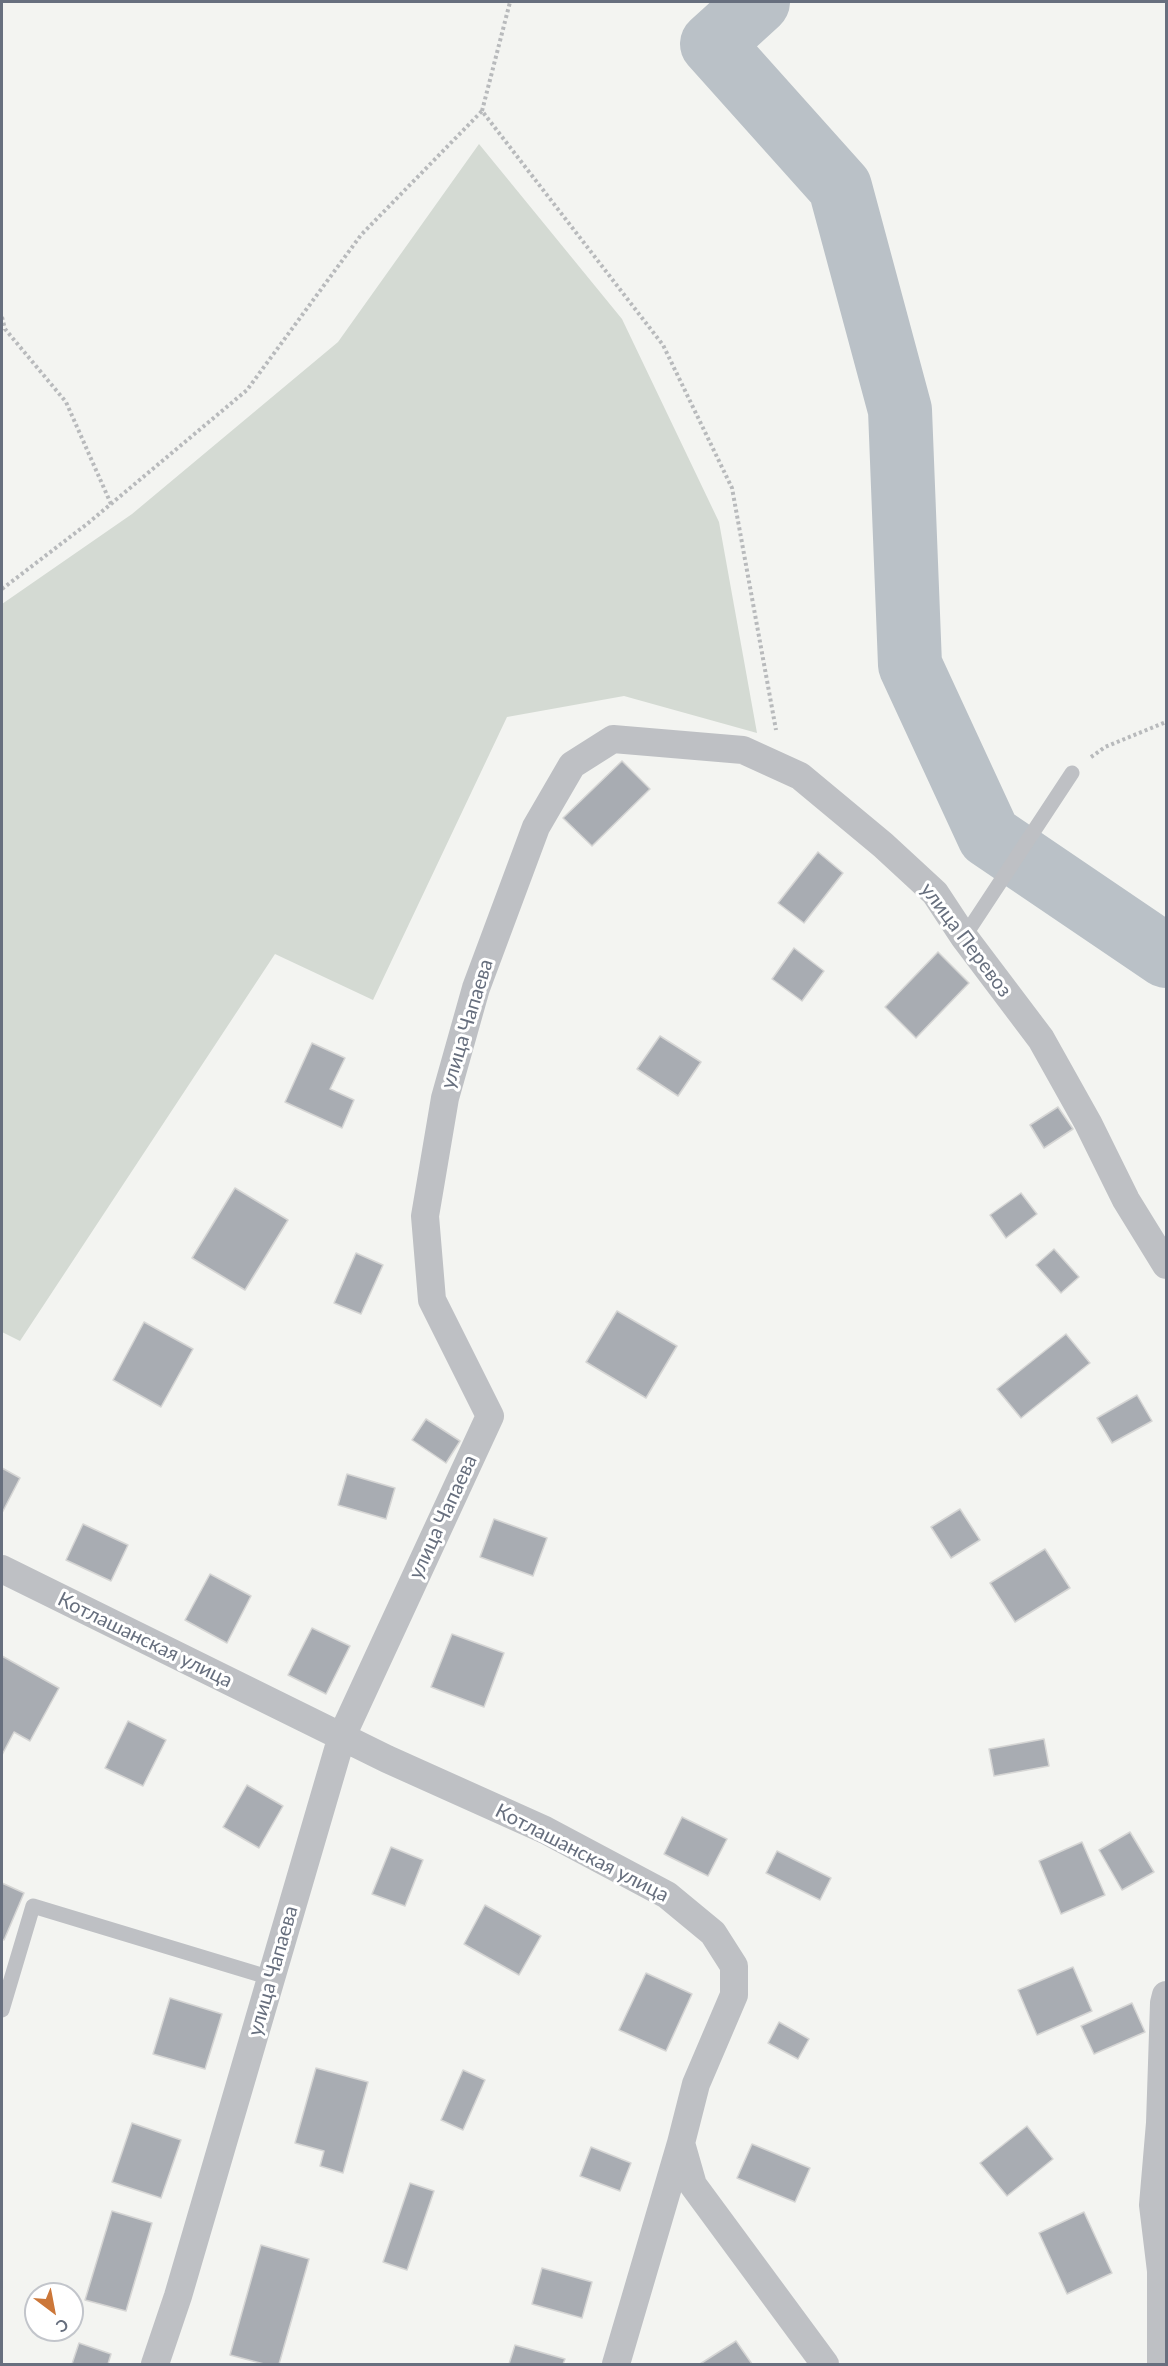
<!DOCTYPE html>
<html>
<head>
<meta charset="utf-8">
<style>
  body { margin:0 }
  #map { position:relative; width:1168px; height:2366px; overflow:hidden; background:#f3f4f1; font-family:Lato,sans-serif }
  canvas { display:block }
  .frame { position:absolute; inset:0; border:3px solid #676f7e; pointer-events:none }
  .north { position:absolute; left:24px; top:2282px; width:60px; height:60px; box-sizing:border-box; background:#fff; border:2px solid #c2c5cb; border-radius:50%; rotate:148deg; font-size:16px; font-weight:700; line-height:24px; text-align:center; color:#676f7e }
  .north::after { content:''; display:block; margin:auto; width:21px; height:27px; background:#cc7739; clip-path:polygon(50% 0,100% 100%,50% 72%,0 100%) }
</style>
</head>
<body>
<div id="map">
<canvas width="1168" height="2366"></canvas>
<div class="frame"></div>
<div class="north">С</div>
</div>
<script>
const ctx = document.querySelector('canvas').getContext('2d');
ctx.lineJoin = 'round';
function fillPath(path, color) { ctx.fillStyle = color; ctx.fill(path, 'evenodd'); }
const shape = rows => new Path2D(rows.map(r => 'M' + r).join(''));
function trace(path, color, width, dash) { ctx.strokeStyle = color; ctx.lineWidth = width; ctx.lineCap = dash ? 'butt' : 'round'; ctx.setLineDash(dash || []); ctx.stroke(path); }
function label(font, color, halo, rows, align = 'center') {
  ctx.font = font + ' Lato,sans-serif'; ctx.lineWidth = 6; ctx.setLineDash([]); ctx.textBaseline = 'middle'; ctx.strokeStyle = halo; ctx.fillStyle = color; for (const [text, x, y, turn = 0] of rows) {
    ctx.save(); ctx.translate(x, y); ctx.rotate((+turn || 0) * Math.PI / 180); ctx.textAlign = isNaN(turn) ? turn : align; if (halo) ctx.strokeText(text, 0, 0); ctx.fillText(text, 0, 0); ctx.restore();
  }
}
fillPath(shape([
  [479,144,622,319,719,522,757,733,624,696,507,717,373,1000,275,954,20,1341,2,1332,2,604,132,514,338,342]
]), '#d4dad3');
trace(shape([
  [758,2,712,44,840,187,900,410,910,665,989,836,1166,956]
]), '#bac1c7', 64);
const building = shape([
  [622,761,650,789,592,846,563,818,622,761],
  [818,852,843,873,804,923,778,903,818,852],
  [794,948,824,971,802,1001,772,979,794,948],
  [938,952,969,983,916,1038,885,1007,938,952],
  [660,1036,701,1062,678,1096,637,1069,660,1036],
  [312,1043,345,1058,330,1089,354,1100,342,1128,285,1102,312,1043],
  [1058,1107,1073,1129,1044,1148,1030,1125,1058,1107],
  [235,1188,288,1220,245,1290,192,1258,235,1188],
  [1021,1193,1037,1214,1006,1238,990,1215,1021,1193],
  [1054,1249,1079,1277,1061,1293,1036,1265,1054,1249],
  [356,1253,383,1265,361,1314,334,1303,356,1253],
  [617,1311,677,1346,646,1398,586,1362,617,1311],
  [144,1322,193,1349,161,1407,113,1380,144,1322],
  [1066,1334,1090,1363,1021,1418,997,1389,1066,1334],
  [1137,1395,1152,1421,1112,1443,1097,1418,1137,1395],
  [426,1419,460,1441,446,1463,412,1440,426,1419],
  [2,1468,20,1478,2,1513,2,1468],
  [347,1474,395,1488,386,1519,338,1505,347,1474],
  [960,1509,980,1540,951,1558,931,1527,960,1509],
  [494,1519,547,1538,533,1576,480,1557,494,1519],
  [83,1524,128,1545,111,1581,66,1560,83,1524],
  [1045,1549,1070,1588,1015,1622,990,1583,1045,1549],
  [210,1574,251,1596,227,1643,185,1620,210,1574],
  [312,1628,350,1646,326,1694,288,1675,312,1628],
  [452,1634,504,1653,484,1707,431,1687,452,1634],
  [2,1656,59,1688,30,1741,14,1732,2,1755,2,1656],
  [128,1721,166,1740,143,1786,105,1768,128,1721],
  [1044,1739,1049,1766,994,1776,989,1749,1044,1739],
  [247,1785,283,1806,259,1848,223,1827,247,1785],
  [682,1817,727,1839,708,1876,664,1854,682,1817],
  [1130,1832,1154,1872,1122,1890,1099,1850,1130,1832],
  [1082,1842,1105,1895,1061,1914,1039,1861,1082,1842],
  [391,1847,423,1860,405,1906,372,1894,391,1847],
  [777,1851,831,1878,820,1900,766,1873,777,1851],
  [2,1883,24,1893,4,1940,2,1939,2,1883],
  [485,1905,541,1936,519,1975,464,1944,485,1905],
  [1073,1967,1092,2011,1037,2035,1018,1990,1073,1967],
  [646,1973,692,1994,666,2051,619,2030,646,1973],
  [170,1998,222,2014,205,2069,153,2054,170,1998],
  [1132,2003,1145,2032,1094,2054,1081,2026,1132,2003],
  [779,2022,809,2039,798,2059,768,2043,779,2022],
  [316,2068,368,2082,343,2173,320,2166,324,2151,295,2143,316,2068],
  [463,2070,485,2080,463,2130,441,2120,463,2070],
  [132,2123,181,2140,161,2198,112,2182,132,2123],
  [1027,2126,1053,2159,1007,2196,980,2163,1027,2126],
  [752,2144,810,2168,795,2202,737,2178,752,2144],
  [591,2147,631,2163,620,2191,580,2176,591,2147],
  [410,2183,434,2191,407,2270,383,2262,410,2183],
  [112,2211,152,2223,126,2311,85,2300,112,2211],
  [1084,2212,1112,2273,1067,2294,1039,2233,1084,2212],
  [261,2245,309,2259,279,2364,264,2364,230,2355,261,2245],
  [542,2268,592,2282,582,2318,532,2304,542,2268],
  [736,2341,752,2364,700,2364,736,2341],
  [79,2343,111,2354,108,2364,72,2364,79,2343],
  [515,2345,565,2359,563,2364,509,2364,515,2345]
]);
fillPath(building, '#a8acb2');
trace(building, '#d5d5d4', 1.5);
trace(shape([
  [482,111,510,2],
  [2,317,5,329,66,402,111,504],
  [2,589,87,524,247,390,361,235,482,111,663,345,732,488,776,730],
  [1091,757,1105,747,1166,722]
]), '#b8babc', 4, [3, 3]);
trace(shape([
  [964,937,1072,773],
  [2,2010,33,1906,271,1978]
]), '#bec0c4', 15);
trace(shape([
  [2,1569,387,1759,545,1830,667,1895,713,1933,734,1966,734,1995,696,2084,681,2143,693,2185,825,2364],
  [155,2364,178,2296,342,1736,490,1416,432,1300,425,1216,445,1098,476,988,536,827,572,765,613,739,743,750,800,776,883,845,935,893,964,937,1041,1039,1088,1123,1126,1200,1166,1265],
  [616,2364,681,2143],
  [1161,2364,1161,2271,1153,2205,1160,2123,1164,2003,1166,1995]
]), '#bec0c4', 28);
label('20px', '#676f7e', '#fff', [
  ["улица Перевоз",966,940,53],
  ["улица Чапаева",467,1024,-73],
  ["улица Чапаева",443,1517,-65],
  ["Котлашанская улица",145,1640,26],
  ["Котлашанская улица",582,1853,27],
  ["улица Чапаева",273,1971,-74]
]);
</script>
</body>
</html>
